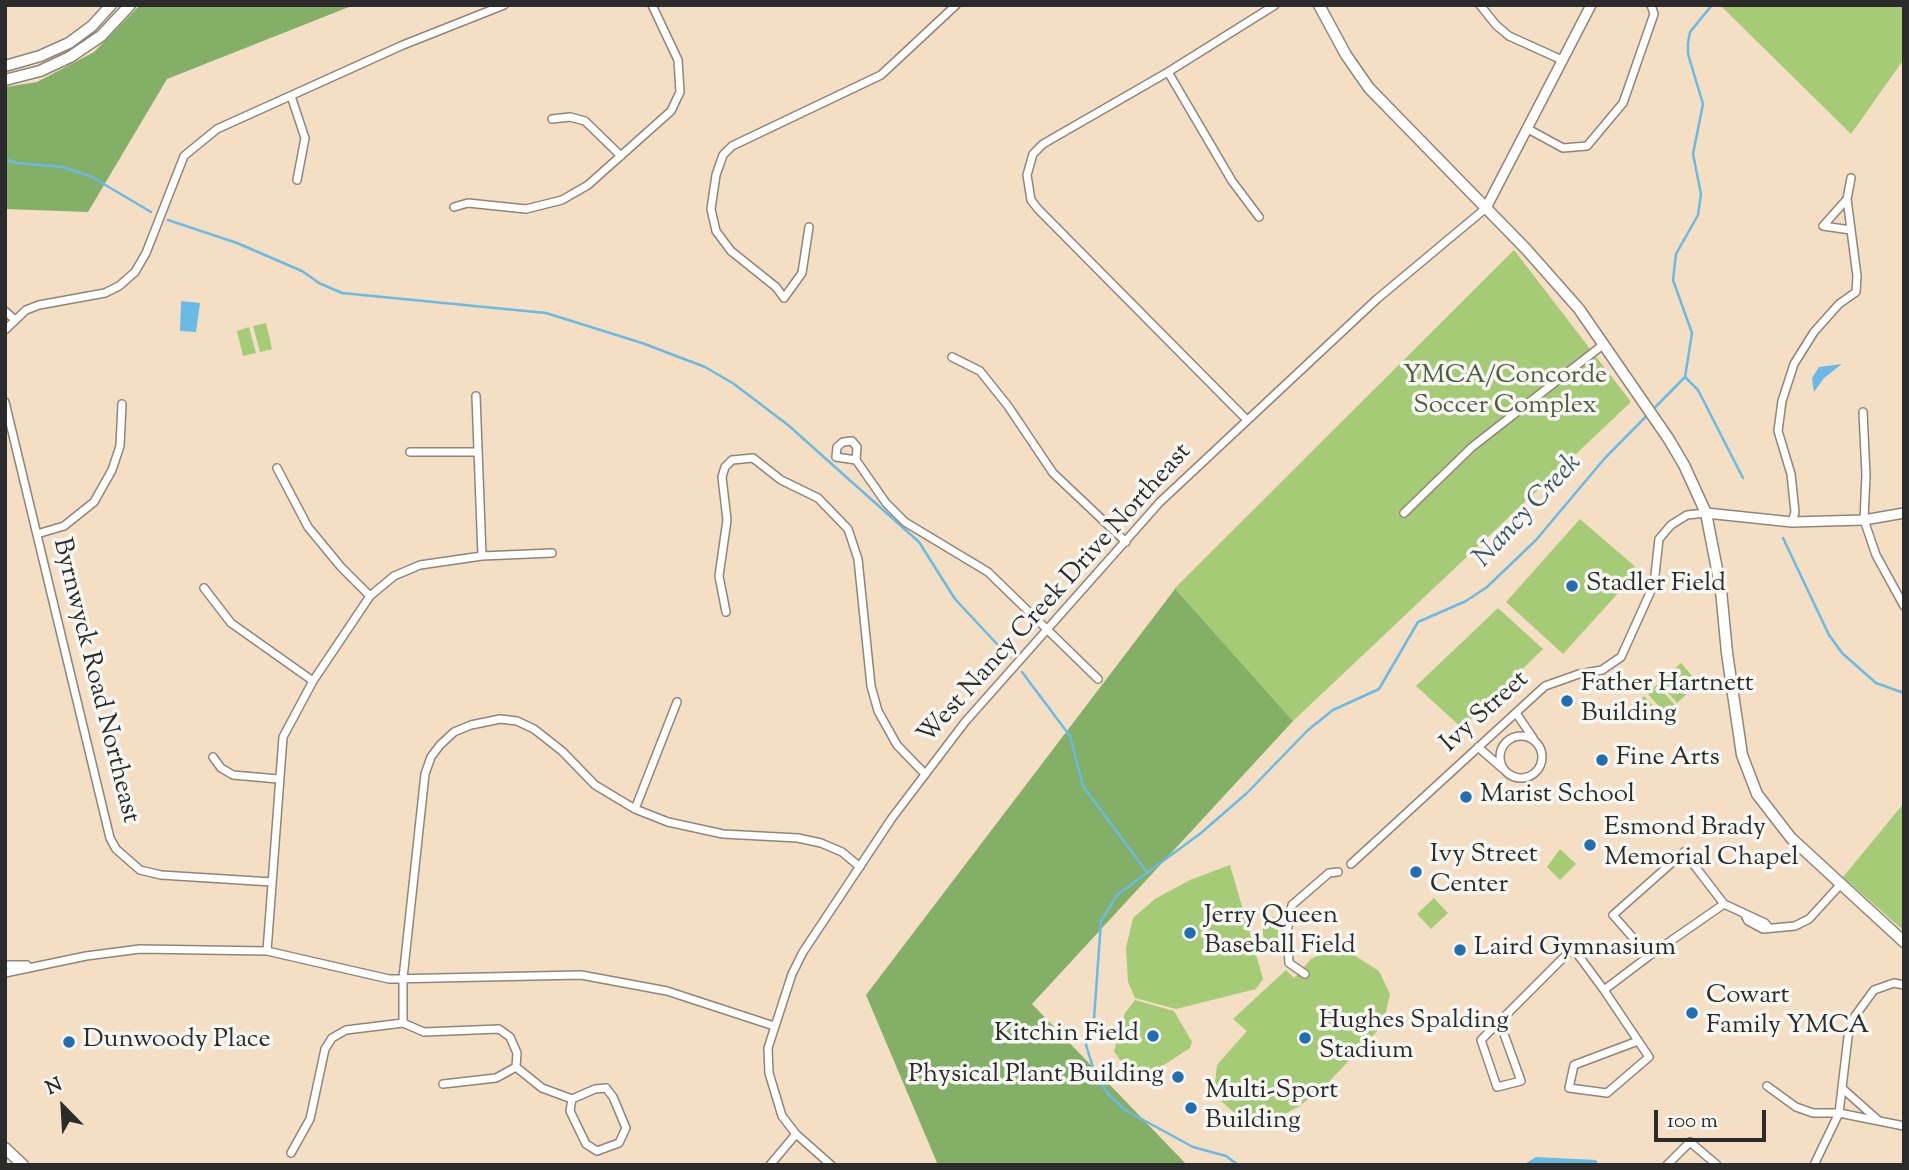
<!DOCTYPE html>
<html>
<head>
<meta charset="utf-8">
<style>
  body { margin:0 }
  #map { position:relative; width:1909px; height:1170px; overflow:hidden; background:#f4dfc4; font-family:"Sorts Mill Goudy",serif }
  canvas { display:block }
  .frame { position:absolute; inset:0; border:7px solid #2b2b2b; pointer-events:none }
  .north { position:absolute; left:28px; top:1072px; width:70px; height:70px; -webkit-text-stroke:5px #f6f6f2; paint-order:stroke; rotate:336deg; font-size:19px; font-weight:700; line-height:28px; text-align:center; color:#2b2b2b }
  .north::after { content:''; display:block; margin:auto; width:24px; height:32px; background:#2b2b2b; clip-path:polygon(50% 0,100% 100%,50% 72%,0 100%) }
  .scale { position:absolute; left:1654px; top:1110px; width:112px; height:32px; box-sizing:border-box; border:4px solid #2b2b2b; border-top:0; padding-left:9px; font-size:21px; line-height:24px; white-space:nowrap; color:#2b2b2b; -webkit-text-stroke:5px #f6f6f2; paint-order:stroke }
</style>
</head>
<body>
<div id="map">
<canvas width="1909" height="1170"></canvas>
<div class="frame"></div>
<div class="north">N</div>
<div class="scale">100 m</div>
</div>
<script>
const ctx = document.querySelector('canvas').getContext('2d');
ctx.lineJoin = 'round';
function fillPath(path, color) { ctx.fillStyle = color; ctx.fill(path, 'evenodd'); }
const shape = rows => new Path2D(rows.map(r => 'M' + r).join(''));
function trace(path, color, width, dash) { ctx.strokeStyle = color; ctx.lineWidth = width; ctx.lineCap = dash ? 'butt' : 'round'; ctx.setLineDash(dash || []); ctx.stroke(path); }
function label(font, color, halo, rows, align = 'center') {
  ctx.font = font + ' "Sorts Mill Goudy",serif'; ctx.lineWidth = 7; ctx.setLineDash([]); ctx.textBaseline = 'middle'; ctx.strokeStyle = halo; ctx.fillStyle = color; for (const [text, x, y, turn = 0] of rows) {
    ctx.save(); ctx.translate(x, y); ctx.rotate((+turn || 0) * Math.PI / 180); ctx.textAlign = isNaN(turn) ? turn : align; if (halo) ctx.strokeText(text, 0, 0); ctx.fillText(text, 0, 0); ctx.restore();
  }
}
fillPath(shape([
  [1720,5,1904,5,1904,59,1851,134],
  [1514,250,1631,402,1293,721,1174,589],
  [266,323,272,349,260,352,253,326],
  [249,327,256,353,243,356,237,331],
  [1580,519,1639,570,1563,654,1506,602],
  [1498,608,1543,649,1462,728,1416,686],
  [1681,663,1699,684,1690,692,1672,671],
  [1669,675,1686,695,1677,703,1659,683],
  [1657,685,1675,705,1665,713,1647,693],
  [1644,696,1662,716,1653,724,1635,704],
  [1904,803,1904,931,1843,877],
  [1560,849,1576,864,1560,880,1547,867],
  [1230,865,1263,979,1256,989,1176,1009,1135,998,1128,982,1126,948,1133,918,1155,899,1190,880],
  [1434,898,1448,913,1431,929,1417,914],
  [1277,917,1279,945,1264,946,1262,918],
  [1327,951,1349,952,1379,971,1390,994,1383,1025,1323,1088,1298,1107,1273,1120,1254,1123,1242,1120,1220,1100,1215,1083,1217,1065,1247,1031,1233,1019,1286,970,1294,978,1311,959],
  [1135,1000,1174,1011,1192,1042,1190,1048,1145,1077,1127,1071,1114,1051,1125,1013]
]), '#a5cb76');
fillPath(shape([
  [140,5,354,5,167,79,88,212,5,209,5,87,37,82,94,52],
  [1175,589,1293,721,1032,1004,1187,1165,938,1165,866,995]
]), '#84af67');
fillPath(shape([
  [181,301,200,303,196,332,180,331],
  [1842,364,1824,378,1814,392,1812,378,1819,367],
  [1536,1157,1596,1160,1599,1165,1523,1165]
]), '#69bae4');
trace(shape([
  [5,159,16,163,63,167,92,177,151,212],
  [168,220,237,243,302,271,319,283,342,293,546,313,642,343,705,367,734,384,788,425,919,542,955,599,1010,658],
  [1685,377,1698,390,1743,478],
  [1783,538,1829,635,1842,653,1876,683,1904,693],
  [1022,672,1070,736,1083,786,1146,871],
  [1238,1165,1226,1156,1193,1147,1125,1110,1109,1095,1096,1077,1086,1045,1094,1019,1101,921,1117,895,1201,833,1247,793,1308,730,1333,710,1379,689,1418,622,1466,601,1487,587,1536,540,1605,458,1685,377,1692,333,1673,280,1676,254,1698,215,1701,194,1693,154,1703,104,1688,54,1688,43,1690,32,1712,5]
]), '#69bae4', 2.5);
const minor = shape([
  [1480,5,1496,25,1509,36,1562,60],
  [1168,72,1232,181,1259,217],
  [291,96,305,138,297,180],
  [552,119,570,117,585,121,621,156],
  [1528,129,1563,148,1587,146,1623,103,1654,14,1651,5],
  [1847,199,1823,226,1851,230],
  [454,207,468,203,526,209,562,200,588,185,671,111,680,92,678,60,652,5],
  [809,227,802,273,784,298,776,287,731,251,716,231,711,209,716,175,723,155,732,146,881,75,956,5],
  [5,311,15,320],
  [5,330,26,310,39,305,105,293,119,286,135,272,146,253,184,156,217,129,403,45,504,5],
  [952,357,980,371,1008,406,1053,473,1126,542],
  [476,396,482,556],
  [5,402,110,838,116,849,140,870,161,875,272,882],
  [1863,412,1866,475,1864,520,1876,555,1904,606],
  [1247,420,1038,209,1031,200,1027,175,1033,154,1043,144,1168,72,1275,5],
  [410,452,476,452],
  [856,460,836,457,837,447,843,442,852,441,857,447,856,460,886,503,905,522,988,572,1098,679],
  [277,468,308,527,341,567,370,596],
  [1404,513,1472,447,1604,344],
  [1792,522,1795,512,1791,474,1778,431,1782,401,1794,364,1814,332,1839,304,1856,292,1857,276,1847,199,1851,178],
  [37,534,64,526,94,502,112,470,120,446,122,404],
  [204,588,231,623,313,681],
  [726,612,719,576,727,520,722,477,725,467,732,460,753,458,781,480,818,498,848,529,858,559,871,686,878,711,897,745,925,774],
  [1516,713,1533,738],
  '1500 757a21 21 0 1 1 42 0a21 21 0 1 1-42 0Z',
  [1478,747,1502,768],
  [213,757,221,768,233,775,278,779],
  [635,809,677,702],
  [1351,864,1545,686,1579,674,1602,670,1621,657,1654,584,1659,539,1671,525,1687,515,1706,513],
  [1724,904,1649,956,1613,915,1684,852,1724,904,1765,923,1769,928],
  [1745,915,1748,921,1763,929,1795,926,1809,919,1841,884],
  [267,951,283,737,313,681,370,596,394,576,420,565,482,556,552,553],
  [5,965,27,965],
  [5,973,86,956,140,949,267,951,389,979,581,975,667,991,774,1026],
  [1305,974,1289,963,1287,932,1292,905,1329,873,1338,872],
  [1904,985,1894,983,1874,990,1855,1016,1848,1037,1839,1113,1904,1126],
  [1604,990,1649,1057,1607,1093,1569,1088,1574,1065,1638,1041],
  [403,1023,403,978,425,774,431,757,440,745,454,732,471,725,500,719,517,721,534,729,562,751,595,785,635,809,668,822,723,834,798,838,821,843,842,852,860,867],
  [1500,1023,1521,1081,1497,1087,1481,1040,1573,948,1604,990,1649,956],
  [516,1067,542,1088,572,1099],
  [1767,1086,1796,1107,1813,1113,1839,1113,1814,1165],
  [606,1088,613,1097,626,1128,619,1143,597,1151,586,1144,570,1111,572,1099,595,1089,606,1088],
  [1843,1089,1879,1121],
  [291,1153,310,1119,325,1049,332,1038,346,1030,403,1023,424,1032,499,1029,510,1037,517,1053,516,1067,496,1078,443,1084],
  [770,1165,796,1134],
  [831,1165,796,1134,782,1116,769,1073,768,1048,792,974,803,952,892,818,965,722,1160,502,1377,299,1486,208],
  [1667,1165,1690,1142,1717,1165]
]);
const tertiary = shape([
  [1486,208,1591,5],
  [1706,513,1792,522,1864,520,1904,513]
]);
const secondary = shape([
  [1319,5,1346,55,1369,88,1526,249,1579,309,1668,438,1684,465,1706,513,1721,590,1727,653,1742,755,1757,794,1791,838,1904,942],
  [5,66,40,56,69,43,92,26,111,5],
  [5,80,40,71,70,57,101,36,130,5],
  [5,1148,23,1165]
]);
trace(minor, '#908578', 10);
trace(tertiary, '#908578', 12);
trace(secondary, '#908578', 13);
trace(minor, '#fff', 7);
trace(tertiary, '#fff', 9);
trace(secondary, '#fff', 10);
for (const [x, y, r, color] of [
  [1572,586,7,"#1f6fb2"],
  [1567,701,7,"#1f6fb2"],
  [1602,760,7,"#1f6fb2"],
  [1466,797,7,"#1f6fb2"],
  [1590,845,7,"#1f6fb2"],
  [1416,872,7,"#1f6fb2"],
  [1190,933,7,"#1f6fb2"],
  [1460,950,7,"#1f6fb2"],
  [1692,1013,7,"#1f6fb2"],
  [1153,1036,7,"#1f6fb2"],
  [1305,1038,7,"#1f6fb2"],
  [69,1042,7,"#1f6fb2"],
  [1178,1077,7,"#1f6fb2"],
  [1191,1108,7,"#1f6fb2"]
]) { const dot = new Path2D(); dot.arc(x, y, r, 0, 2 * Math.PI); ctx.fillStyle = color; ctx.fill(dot); trace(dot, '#f6f6f2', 2.5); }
label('26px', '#505b42', '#f6f6f2', [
  ["YMCA/Concorde",1505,378],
  ["Soccer Complex",1505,408]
]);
label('26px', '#2b2b2b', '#f6f6f2', [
  ["Stadler Field",1586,586],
  ["Father Hartnett",1581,686],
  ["Building",1581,716],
  ["Fine Arts",1616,760],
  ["Marist School",1480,797],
  ["Esmond Brady",1604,830],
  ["Memorial Chapel",1604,860],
  ["Ivy Street",1430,857],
  ["Center",1430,887],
  ["Jerry Queen",1204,918],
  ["Baseball Field",1204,948],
  ["Laird Gymnasium",1474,950],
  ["Cowart",1706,998],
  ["Family YMCA",1706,1028],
  ["Hughes Spalding",1319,1023],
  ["Stadium",1319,1053],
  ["Kitchin Field",1139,1036,"right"],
  ["Dunwoody Place",83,1042],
  ["Physical Plant Building",1164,1077,"right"],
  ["Multi-Sport",1205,1093],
  ["Building",1205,1123]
], 'left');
label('26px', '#2b2b2b', '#f6f6f2', [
  ["West Nancy Creek Drive Northeast",1056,595,-48],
  ["Byrnwyck Road Northeast",94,681,76],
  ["Ivy Street",1486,713,-42]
]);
label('italic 28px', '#3e5662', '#f6f6f2', [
  ["Nancy Creek",1529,512,-47]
]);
</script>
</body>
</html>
